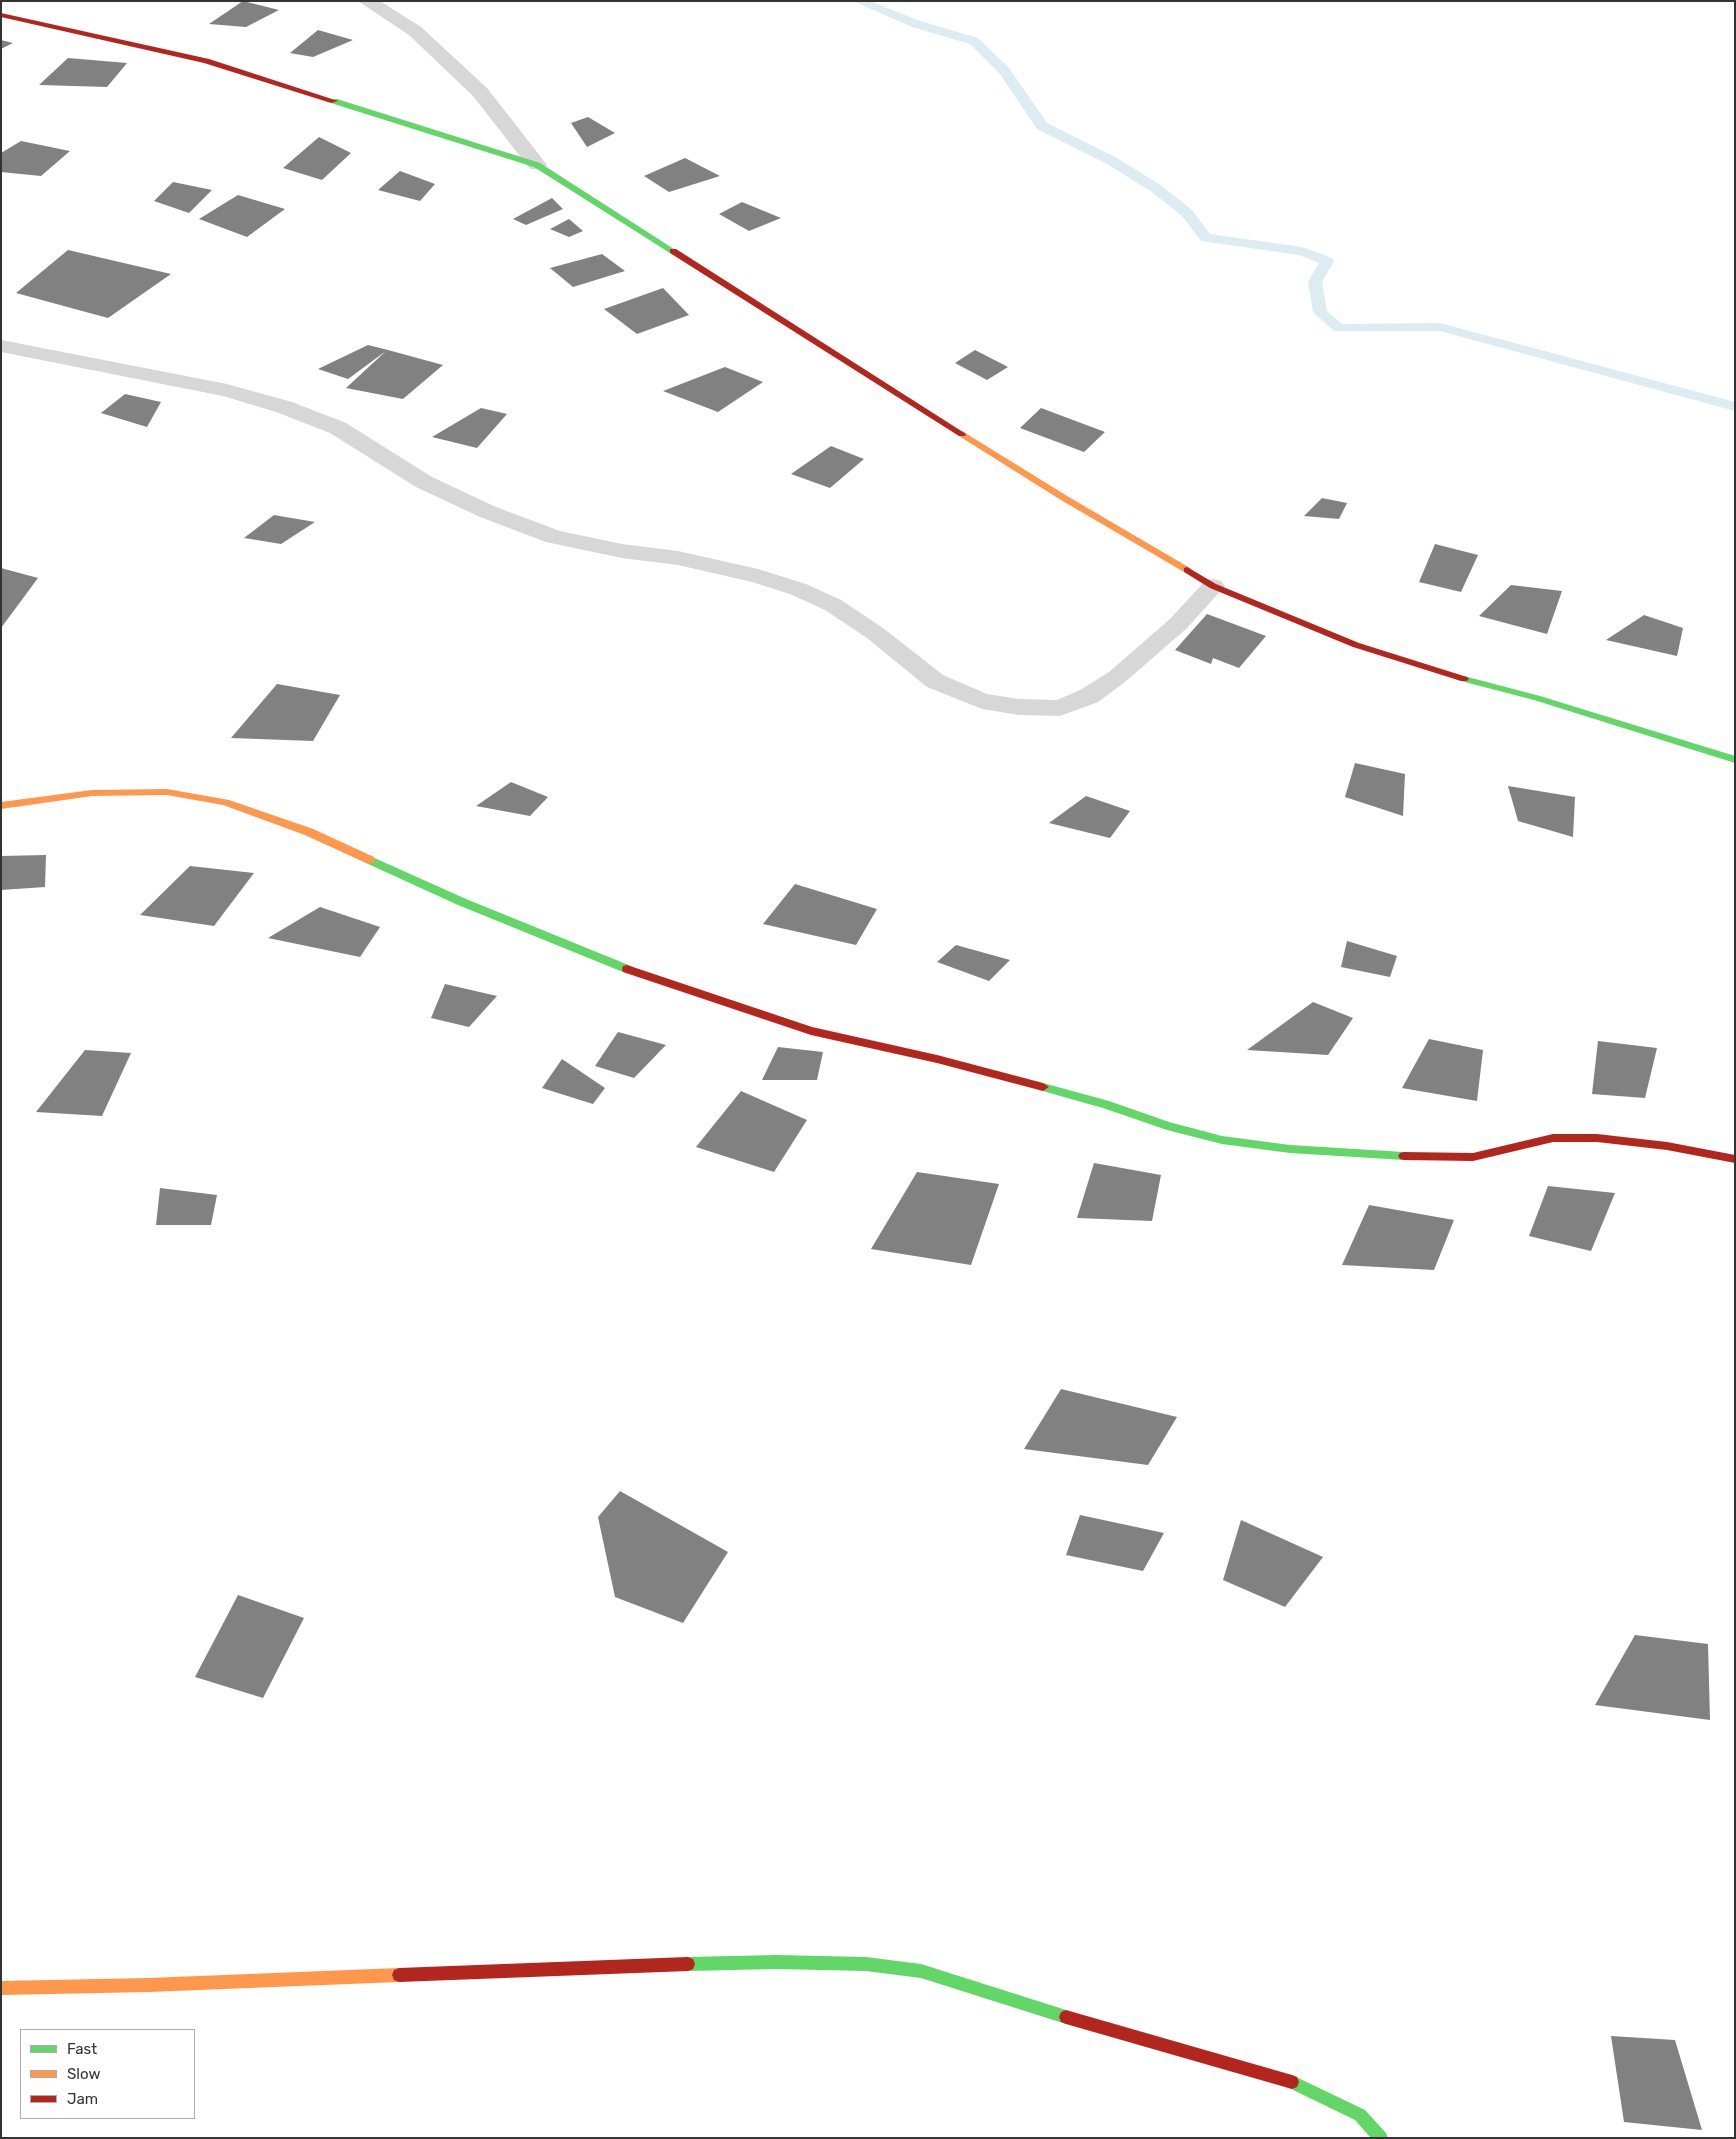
<!DOCTYPE html>
<html>
<head>
<meta charset="utf-8">
<style>
  body { margin:0 }
  #map { position:relative; width:1736px; height:2139px; overflow:hidden; background:#fff; font-family:Rubik,sans-serif }
  canvas { display:block }
  .frame { position:absolute; inset:0; border:2px solid #333; pointer-events:none }
  .legend { position:absolute; left:20px; top:2029px; width:175px; height:90px; box-sizing:border-box; background:#fff; border:1px solid #adadad; margin:0; padding:6px 9px; list-style:none; font-size:15px; color:#333 }
  .legend li { display:flex; align-items:center; gap:10px; height:25px }
  .legend b { width:25px; border:1px solid #adadad }
</style>
</head>
<body>
<div id="map">
<canvas width="1736" height="2139"></canvas>
<div class="frame"></div>
<ul class="legend">
<li><b style="height:6px;background:#63d668"></b>Fast</li>
<li><b style="height:6px;background:#ff974d"></b>Slow</li>
<li><b style="height:6px;background:#b3261e"></b>Jam</li>
</ul>
</div>
<script>
const ctx = document.querySelector('canvas').getContext('2d');
ctx.lineJoin = 'round';
const shape = rows => new Path2D(rows.map(r => 'M' + r).join(''));
function fillPath(path, color) { ctx.fillStyle = color; ctx.fill(path, 'evenodd'); }
fillPath(shape([
  [853,1,870,1,920,21,978,38,1009,68,1047,123,1117,158,1162,186,1192,210,1210,234,1302,247,1332,258,1334,261,1322,282,1327,311,1342,324,1440,323,1735,402,1735,411,1440,331,1334,331,1313,312,1308,282,1319,263,1299,255,1201,241,1182,216,1152,192,1107,164,1037,129,1000,74,970,44,912,27,853,1]
]), '#ddebf3');
fillPath(shape([
  [243,1,279,10,246,27,209,24],
  [318,30,353,40,313,57,290,53],
  [1,40,13,43,1,49],
  [68,58,127,63,107,87,39,85],
  [588,117,615,133,587,147,571,123],
  [319,137,351,153,322,180,283,168],
  [21,141,70,151,41,176,1,172,1,153],
  [685,158,720,176,669,192,644,176],
  [400,171,435,184,420,201,378,190],
  [173,182,212,190,189,213,154,201],
  [238,195,285,209,247,237,199,219],
  [552,198,563,209,526,225,513,219],
  [742,202,781,218,749,231,719,214],
  [569,219,583,231,569,237,550,229],
  [68,250,171,274,108,318,16,293],
  [602,254,625,271,573,287,550,268],
  [663,288,689,315,637,334,604,309],
  [368,345,388,350,443,365,403,399,346,388,386,351,348,379,318,369],
  [975,350,1008,367,987,380,955,363],
  [725,367,763,382,718,412,663,391],
  [125,394,161,402,147,427,101,413],
  [481,408,507,414,477,448,432,437],
  [1041,408,1105,432,1084,452,1020,428],
  [831,446,864,459,830,488,791,474],
  [1322,498,1347,503,1339,519,1304,516],
  [274,515,315,522,281,544,244,538],
  [1435,544,1478,555,1461,592,1419,582],
  [1,568,38,578,1,628],
  [1511,585,1562,591,1547,634,1479,616],
  [1207,614,1266,636,1239,668,1213,658,1211,664,1175,650],
  [1644,615,1683,628,1677,656,1606,640],
  [277,684,340,695,313,741,231,738],
  [1355,763,1405,774,1403,816,1345,797],
  [511,782,548,797,530,816,476,806],
  [1508,786,1575,797,1573,837,1518,821],
  [1086,796,1130,811,1110,838,1049,823],
  [46,855,45,887,1,890,1,856],
  [190,866,254,873,214,926,140,915],
  [795,884,877,909,856,945,763,924],
  [320,907,380,927,360,957,268,938],
  [1347,941,1397,956,1390,977,1341,967],
  [956,945,1010,960,989,981,937,962],
  [445,984,497,996,469,1027,431,1018],
  [1313,1002,1353,1018,1328,1055,1247,1050],
  [618,1032,666,1045,634,1078,595,1066],
  [1429,1039,1483,1050,1477,1101,1402,1088],
  [1598,1041,1657,1048,1645,1098,1592,1094],
  [778,1047,823,1052,817,1080,762,1080],
  [85,1050,131,1053,102,1116,36,1112],
  [562,1059,605,1088,593,1104,542,1088],
  [741,1091,807,1120,774,1172,696,1147],
  [1094,1163,1161,1175,1152,1221,1077,1218],
  [917,1172,999,1184,971,1265,871,1249],
  [1548,1186,1615,1193,1591,1251,1529,1236],
  [160,1188,217,1195,211,1225,156,1225],
  [1369,1205,1454,1220,1434,1270,1342,1265],
  [1061,1389,1177,1417,1148,1465,1024,1449],
  [620,1491,728,1552,683,1623,615,1597,598,1517],
  [1080,1515,1164,1533,1143,1571,1066,1555],
  [1241,1520,1323,1557,1285,1607,1223,1580],
  [238,1595,304,1618,263,1698,195,1677],
  [1635,1635,1708,1644,1710,1720,1595,1705],
  [1611,2036,1675,2040,1702,2130,1624,2122]
]), '#818181');
fillPath(shape([
  [358,1,380,1,421,27,487,88,544,161,547,165,544,169,530,169,473,96,409,35,358,1],
  [1,340,227,384,292,402,346,423,432,477,496,507,560,531,622,544,678,551,758,569,806,584,841,600,883,628,943,675,987,694,1019,699,1057,700,1080,690,1109,672,1170,619,1205,581,1213,579,1221,581,1225,586,1186,629,1125,682,1098,702,1060,716,1019,715,982,709,927,687,867,638,825,610,790,594,752,582,678,565,622,558,546,542,480,517,416,487,330,433,276,412,223,396,1,352,1,340]
]), '#d7d7d7');
fillPath(shape([
  [331,99,337,99,540,163,677,251,676,253,670,253,534,167,331,103,331,99],
  [1464,676,1540,696,1735,756,1735,763,1534,700,1461,681,1459,679,1464,676],
  [370,856,466,899,631,966,632,969,627,973,623,972,458,905,366,863,365,860,366,857,370,856],
  [1043,1083,1109,1101,1169,1122,1222,1136,1290,1145,1404,1152,1408,1153,1410,1156,1408,1159,1404,1160,1290,1153,1222,1144,1167,1130,1103,1108,1039,1090,1037,1087,1039,1084,1043,1083],
  [777,1955,866,1957,921,1964,1066,2010,1071,2012,1073,2017,1071,2022,1066,2024,921,1978,866,1971,777,1969,688,1971,683,1969,681,1964,683,1959,688,1957,777,1955],
  [1292,2075,1365,2110,1386,2133,1388,2138,1371,2138,1355,2120,1287,2087,1285,2082,1287,2077,1292,2075]
]), '#63d668');
fillPath(shape([
  [962,431,1067,496,1190,568,1192,570,1187,573,1184,572,1061,500,959,436,958,434,962,431],
  [167,789,229,800,313,829,374,857,375,860,374,863,366,863,305,835,223,805,167,795,92,796,1,809,1,802,92,790,167,789],
  [399,1968,404,1970,406,1975,404,1980,399,1982,149,1992,1,1995,1,1981,149,1978,399,1968]
]), '#ff974d');
fillPath(shape([
  [1,13,209,59,338,101,331,103,204,63,1,17,1,13],
  [670,249,676,249,966,434,965,436,959,436,670,253,670,249],
  [1187,567,1216,584,1359,643,1467,677,1469,679,1467,681,1461,681,1353,647,1210,588,1184,572,1184,568,1187,567],
  [627,965,812,1027,937,1055,1043,1083,1049,1087,1043,1091,937,1063,811,1035,623,972,622,969,623,966,627,965],
  [1553,1134,1597,1134,1667,1142,1735,1155,1735,1163,1667,1150,1597,1142,1553,1142,1473,1161,1404,1160,1400,1159,1398,1156,1400,1153,1404,1152,1473,1153,1553,1134],
  [688,1957,693,1959,695,1964,693,1969,688,1971,399,1982,394,1980,392,1975,394,1970,399,1968,688,1957],
  [1066,2010,1292,2075,1297,2077,1299,2082,1297,2087,1292,2089,1066,2024,1061,2022,1059,2017,1061,2012,1066,2010]
]), '#b3261e');
</script>
</body>
</html>
